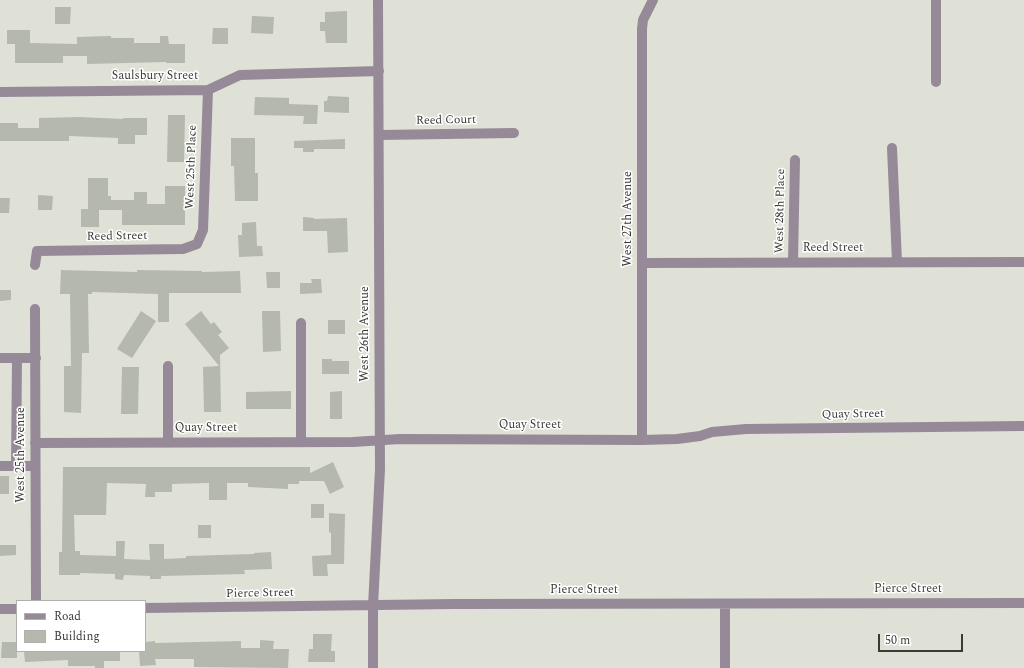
<!DOCTYPE html>
<html>
<head>
<meta charset="utf-8">
<style>
  body { margin:0 }
  #map { position:relative; width:1024px; height:668px; overflow:hidden; background:#dfe1d7; font-family:Spectral,serif }
  canvas { display:block }
  .legend { position:absolute; left:16px; top:600px; width:130px; height:52px; box-sizing:border-box; background:#fff; border:1px solid #b0b1af; margin:0; padding:5px 7px; list-style:none; font-size:12px; color:#3a3b37 }
  .legend li { display:flex; align-items:center; gap:8px; height:20px }
  .legend b { width:20px; border:1px solid #b0b1af }
  .scale { position:absolute; left:878px; top:634px; width:85px; height:18px; box-sizing:border-box; border:2px solid #3a3b37; border-top:0; padding-left:5px; font-size:12px; line-height:14px; white-space:nowrap; color:#3a3b37; -webkit-text-stroke:3px #fff; paint-order:stroke }
</style>
</head>
<body>
<div id="map">
<canvas width="1024" height="668"></canvas>
<ul class="legend">
<li><b style="height:5px;background:#968a99"></b>Road</li>
<li><b style="height:11px;background:#b5b8ad"></b>Building</li>
</ul>
<div class="scale">50 m</div>
</div>
<script>
const ctx = document.querySelector('canvas').getContext('2d');
ctx.lineJoin = 'round';
function fillPath(path, color) { ctx.fillStyle = color; ctx.fill(path, 'evenodd'); }
const shape = rows => new Path2D(rows.map(r => 'M' + r).join(''));
function trace(path, color, width, dash) { ctx.strokeStyle = color; ctx.lineWidth = width; ctx.lineCap = dash ? 'butt' : 'round'; ctx.setLineDash(dash || []); ctx.stroke(path); }
function label(font, color, halo, rows, align = 'center') {
  ctx.font = font + ' Spectral,serif'; ctx.lineWidth = 3; ctx.setLineDash([]); ctx.textBaseline = 'middle'; ctx.strokeStyle = halo; ctx.fillStyle = color; for (const [text, x, y, turn = 0] of rows) {
    ctx.save(); ctx.translate(x, y); ctx.rotate((+turn || 0) * Math.PI / 180); ctx.textAlign = isNaN(turn) ? turn : align; if (halo) ctx.strokeText(text, 0, 0); ctx.fillText(text, 0, 0); ctx.restore();
  }
}
fillPath(shape([
  [55,7,71,7,70,24,55,24],
  [347,11,347,43,326,43,325,31,320,31,320,22,325,22,325,12],
  [252,16,274,17,273,34,251,33],
  [213,28,228,28,228,44,212,44],
  [7,30,30,30,30,43,77,44,77,37,111,36,111,38,134,38,134,43,160,43,160,36,168,36,169,44,185,44,185,63,166,63,166,62,87,64,87,56,63,56,63,63,15,63,15,44,7,44],
  [328,96,349,97,349,113,324,112,324,101,327,101],
  [255,97,289,98,289,104,318,105,317,124,303,124,304,116,254,115],
  [168,115,185,115,184,162,167,162],
  [79,117,123,119,123,118,147,118,147,135,135,135,135,144,118,144,118,138,69,136,69,141,0,141,0,123,18,123,18,128,39,128,39,118],
  [231,138,255,138,255,173,258,173,258,201,235,201,234,166,231,166],
  [345,139,345,149,314,149,314,152,303,152,303,148,294,148,294,141],
  [88,178,108,178,108,196,111,196,111,200,134,200,134,192,147,192,147,204,165,204,165,186,185,186,185,225,122,225,122,210,99,210,99,227,81,227,81,209,88,209],
  [38,195,53,196,52,210,38,210],
  [0,198,10,198,9,213,0,213],
  [303,217,314,218,314,219,347,218,348,252,328,253,327,231,303,231],
  [256,222,257,246,262,246,263,256,239,257,238,235,242,235,242,223],
  [61,270,137,272,137,270,202,271,202,272,240,271,241,293,169,293,169,322,158,322,158,294,92,292,92,294,88,294,89,353,82,353,81,413,64,412,64,366,71,366,70,294,60,294],
  [266,272,280,272,280,288,267,288],
  [311,279,321,279,322,293,300,294,300,283,312,283],
  [0,290,11,290,11,300,0,301],
  [141,311,156,321,132,358,117,349],
  [201,311,211,324,214,322,222,332,218,335,229,348,220,355,221,412,204,412,203,367,219,366,185,324],
  [262,311,280,311,281,351,263,352],
  [328,320,345,320,345,334,328,334],
  [322,359,332,359,332,361,349,361,349,374,322,374],
  [122,367,139,367,138,414,121,414],
  [291,391,291,409,246,409,246,392],
  [342,391,342,419,330,419,330,392],
  [333,462,344,487,330,494,324,481,299,481,299,484,288,484,288,489,248,487,248,483,227,483,227,500,209,500,209,483,172,484,172,492,155,492,155,497,145,497,146,484,107,483,106,515,74,515,75,551,80,551,80,555,116,556,116,541,125,541,124,559,150,560,149,544,164,544,164,559,186,558,186,556,254,554,254,553,271,552,272,569,244,570,245,574,161,576,161,579,150,579,150,576,124,575,123,580,115,579,115,574,80,573,80,575,59,575,59,552,62,552,63,467,310,467,310,473],
  [0,476,9,476,9,494,0,494],
  [311,504,324,504,324,518,311,518],
  [329,513,345,514,344,564,327,564,328,576,313,576,312,556,331,555,331,533,329,532],
  [198,525,211,525,211,538,198,538],
  [0,545,16,545,16,555,0,556],
  [313,634,332,634,331,651,335,651,335,662,308,662,309,649,313,649],
  [260,640,274,641,273,649,289,649,288,668,194,667,194,659,155,659,156,665,140,666,139,651,145,651,145,642,155,641,155,643,241,641,241,648,260,648],
  [2,642,17,642,17,658,1,658],
  [24,651,120,651,120,661,104,661,104,668,95,668,95,666,68,666,68,660,25,662]
]), '#b5b8ad');
trace(shape([
  [936,0,936,82],
  [0,92,208,90,240,75,379,71],
  [379,135,514,133],
  [892,148,897,262],
  [793,262,795,160],
  [642,263,1024,262],
  [35,265,37,251,183,249,197,244,203,230,208,90],
  [35,309,36,601],
  [301,323,301,442],
  [0,358,36,358],
  [17,358,16,466,35,466],
  [168,366,168,443],
  [642,440,642,29,643,20,653,0],
  [35,443,353,442,400,439,642,440,677,439,700,436,712,432,746,429,1024,426],
  [0,466,16,466],
  [145,608,455,604,1024,603],
  [0,609,17,609],
  [373,668,373,606,380,469,378,0],
  [725,668,725,604]
]), '#968a99', 10);
label('12px', '#3a3b37', '#fff', [
  ["Saulsbury Street",155,77],
  ["Reed Court",446,121,-1],
  ["West 25th Place",192,167,-88],
  ["West 28th Place",781,211,-89],
  ["West 27th Avenue",629,219,-90],
  ["Reed Street",117,237,-1],
  ["Reed Street",833,249],
  ["West 26th Avenue",366,334,-90],
  ["Quay Street",853,415,-1],
  ["Quay Street",530,426],
  ["Quay Street",206,429],
  ["West 25th Avenue",22,455,-90],
  ["Pierce Street",908,590],
  ["Pierce Street",584,591],
  ["Pierce Street",260,594,-1]
]);
</script>
</body>
</html>
